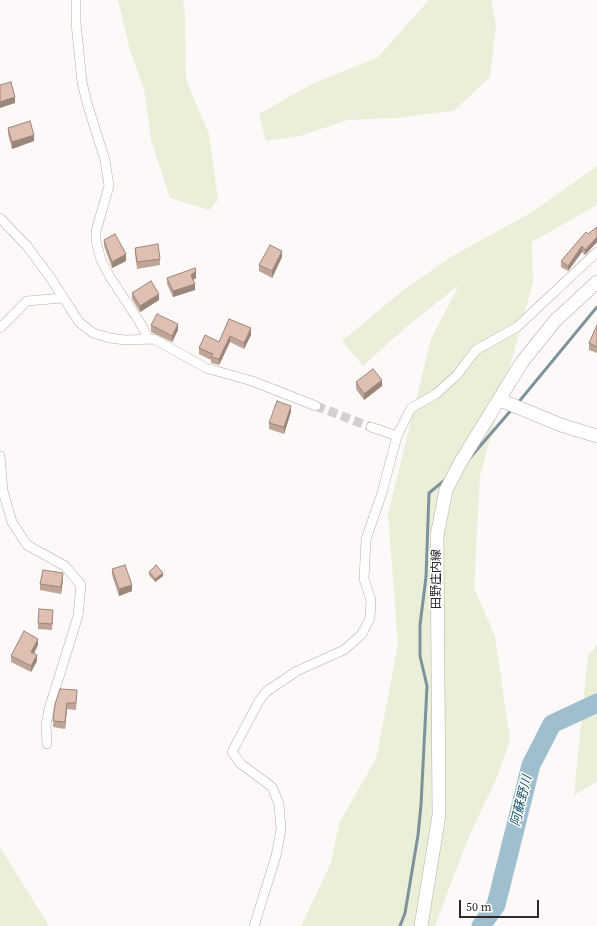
<!DOCTYPE html>
<html>
<head>
<meta charset="utf-8">
<style>
  body { margin:0 }
  #map { position:relative; width:597px; height:926px; overflow:hidden; background:#fdf9f8; font-family:"Source Serif 4",serif }
  canvas { display:block }
  .scale { position:absolute; left:459px; top:900px; width:80px; height:18px; box-sizing:border-box; border:2px solid #2e2826; border-top:0; padding-left:5px; font-size:12px; line-height:14px; white-space:nowrap; color:#2e2826; -webkit-text-stroke:3px #fff; paint-order:stroke }
</style>
</head>
<body>
<div id="map">
<canvas width="597" height="926"></canvas>
<div class="scale">50 m</div>
</div>
<script>
const ctx = document.querySelector('canvas').getContext('2d');
ctx.lineJoin = 'round';
function fillPath(path, color) { ctx.fillStyle = color; ctx.fill(path, 'evenodd'); }
const shape = rows => new Path2D(rows.map(r => 'M' + r).join(''));
function trace(path, color, width, dash) { ctx.strokeStyle = color; ctx.lineWidth = width; ctx.lineCap = dash ? 'butt' : 'round'; ctx.setLineDash(dash || []); ctx.stroke(path); }
function label(font, color, halo, rows, align = 'center') {
  ctx.font = font + ' "Source Serif 4","Noto Sans JP",serif'; ctx.lineWidth = 3; ctx.setLineDash([]); ctx.textBaseline = 'middle'; ctx.strokeStyle = halo; ctx.fillStyle = color; for (const [text, x, y, turn = 0] of rows) {
    ctx.save(); ctx.translate(x, y); ctx.rotate((+turn || 0) * Math.PI / 180); ctx.textAlign = isNaN(turn) ? turn : align; if (halo) ctx.strokeText(text, 0, 0); ctx.fillText(text, 0, 0); ctx.restore();
  }
}
fillPath(shape([
  [118,0,183,0,185,14,186,80,209,134,218,200,209,210,170,198,151,140,144,89,130,50],
  [429,0,491,0,496,25,490,77,454,111,395,118,348,120,300,136,266,141,259,114,312,84,378,57],
  [597,166,597,205,532,242,533,282,480,476,474,588,495,636,510,740,498,775,467,841,435,926,301,926,331,863,339,823,376,759,398,645,388,514,431,339,459,285,405,328,363,366,342,341,401,292,449,258,532,212],
  [597,645,597,782,574,795,588,655],
  [0,847,49,926,0,926]
]), '#eaefd9');
trace(shape([
  [517,404,597,307],
  [468,460,513,408],
  [400,926,405,913,418,835,421,805,427,686,420,656,420,625,426,577,429,493,446,479]
]), '#7e929c', 3);
trace(shape([
  [481,926,496,905,531,765,552,724,597,703]
]), '#a0bfce', 19);
trace(shape([
  [316,406,371,427]
]), '#d4cfce', 9, [9, 4.5]);
const street = shape([
  [76,0,76,23,82,82,87,103,105,160,109,186,96,231,96,241,101,260,110,277,139,321,145,332,147,339],
  [0,218,27,246,52,280,79,322,93,333,110,338,125,340,154,339,206,368,252,381,316,406],
  [0,328,27,301,63,298],
  [371,427,397,436],
  [0,456,3,491,12,522,27,545,65,566,81,585,78,616,49,709,46,725,47,744],
  [254,926,276,856,281,829,279,804,272,787,241,764,232,752,259,701,267,691,297,671,344,650,362,634,370,618,371,600,364,579,366,539,382,493,397,436,411,408,436,394,457,375,476,350,517,327,597,252]
]);
const secondary = shape([
  [500,400,561,425,597,436],
  [421,926,439,815,437,536,446,490,460,463,522,362,555,321,597,282]
]);
trace(street, '#baaaa3', 10);
trace(secondary, '#baaaa3', 14);
trace(street, '#fff', 9);
trace(secondary, '#fff', 13);
fillPath(shape([
  [8,128,34,141,12,149,8,134],
  [597,227,597,242,585,255,582,252,568,271,561,267,561,261,588,234],
  [104,240,126,261,112,268,104,246],
  [135,248,160,259,160,265,137,269,135,254],
  [282,257,272,278,259,271,259,265],
  [167,278,196,278,193,280,195,290,173,297,167,284],
  [132,293,159,300,140,312,132,299],
  [229,319,251,335,244,349,230,342,219,365,211,363,211,360,199,354,199,348,219,342],
  [151,325,178,330,172,342,151,332],
  [597,325,597,353,589,350,589,343],
  [356,382,382,386,364,400,356,389],
  [291,412,284,434,269,429,269,423],
  [112,569,132,591,119,596,112,575],
  [149,572,163,576,155,582,149,575],
  [63,580,61,594,40,590,40,584],
  [53,617,52,630,38,629,38,623],
  [38,645,34,654,37,661,31,672,11,662,11,656],
  [77,696,76,710,67,709,65,729,53,727,55,704]
]), '#bfa498');
fillPath(shape([
  [15,97,15,103,0,108,0,102],
  [34,135,34,141,12,149,12,142],
  [597,237,597,242,585,255,585,250],
  [582,246,582,252,568,271,568,266],
  [282,251,282,257,272,278,272,271],
  [126,254,126,261,112,268,112,262],
  [196,271,196,278,191,281,191,275],
  [195,284,195,290,173,297,173,291],
  [159,294,159,300,140,312,140,306],
  [178,324,178,330,172,342,172,336],
  [251,328,251,335,244,349,244,343],
  [230,336,230,342,219,365,219,359],
  [382,380,382,386,364,400,364,394],
  [291,406,291,412,284,434,284,427],
  [63,573,63,580,61,594,61,587],
  [163,573,163,576,155,582,155,579],
  [132,585,132,591,119,596,119,589],
  [38,639,38,645,31,658,31,652],
  [37,655,37,661,31,672,31,666],
  [67,703,67,709,65,729,65,722]
]), '#9b867c');
const building = shape([
  [11,82,15,97,0,102,0,85,11,82],
  [30,121,34,135,12,142,8,128,30,121],
  [597,227,597,237,585,250,582,246,568,266,561,261,586,232,588,234,597,227],
  [115,234,126,254,112,262,104,240,115,234],
  [158,244,160,259,137,262,135,248,158,244],
  [270,245,282,251,272,271,259,265,270,245],
  [195,268,196,271,191,275,195,284,173,291,167,278,195,268],
  [151,281,159,294,140,306,132,293,151,281],
  [157,314,178,324,172,336,151,325,157,314],
  [229,319,251,328,244,343,230,336,219,359,211,357,213,354,199,348,205,335,219,342,229,319],
  [597,325,597,347,589,343,597,325],
  [373,369,382,380,364,394,356,382,373,369],
  [277,401,291,406,284,427,269,423,277,401],
  [125,565,132,585,119,589,112,569,125,565],
  [156,565,163,573,155,579,149,572,156,565],
  [43,570,63,573,61,587,40,584,43,570],
  [39,609,53,610,52,624,38,623,39,609],
  [24,631,38,639,31,652,37,655,31,666,11,656,24,631],
  [60,689,77,690,76,703,67,703,65,722,53,721,55,704,60,689]
]);
fillPath(building, '#debfb1');
trace(building, '#9b867c', 1);
label('12px', '#2e2826', '#fff', [
  ["田野庄内線",437,579,-90]
]);
label('italic 13px', '#19556b', '#fff', [
  ["阿蘇野川",522,801,-76]
]);
</script>
</body>
</html>
